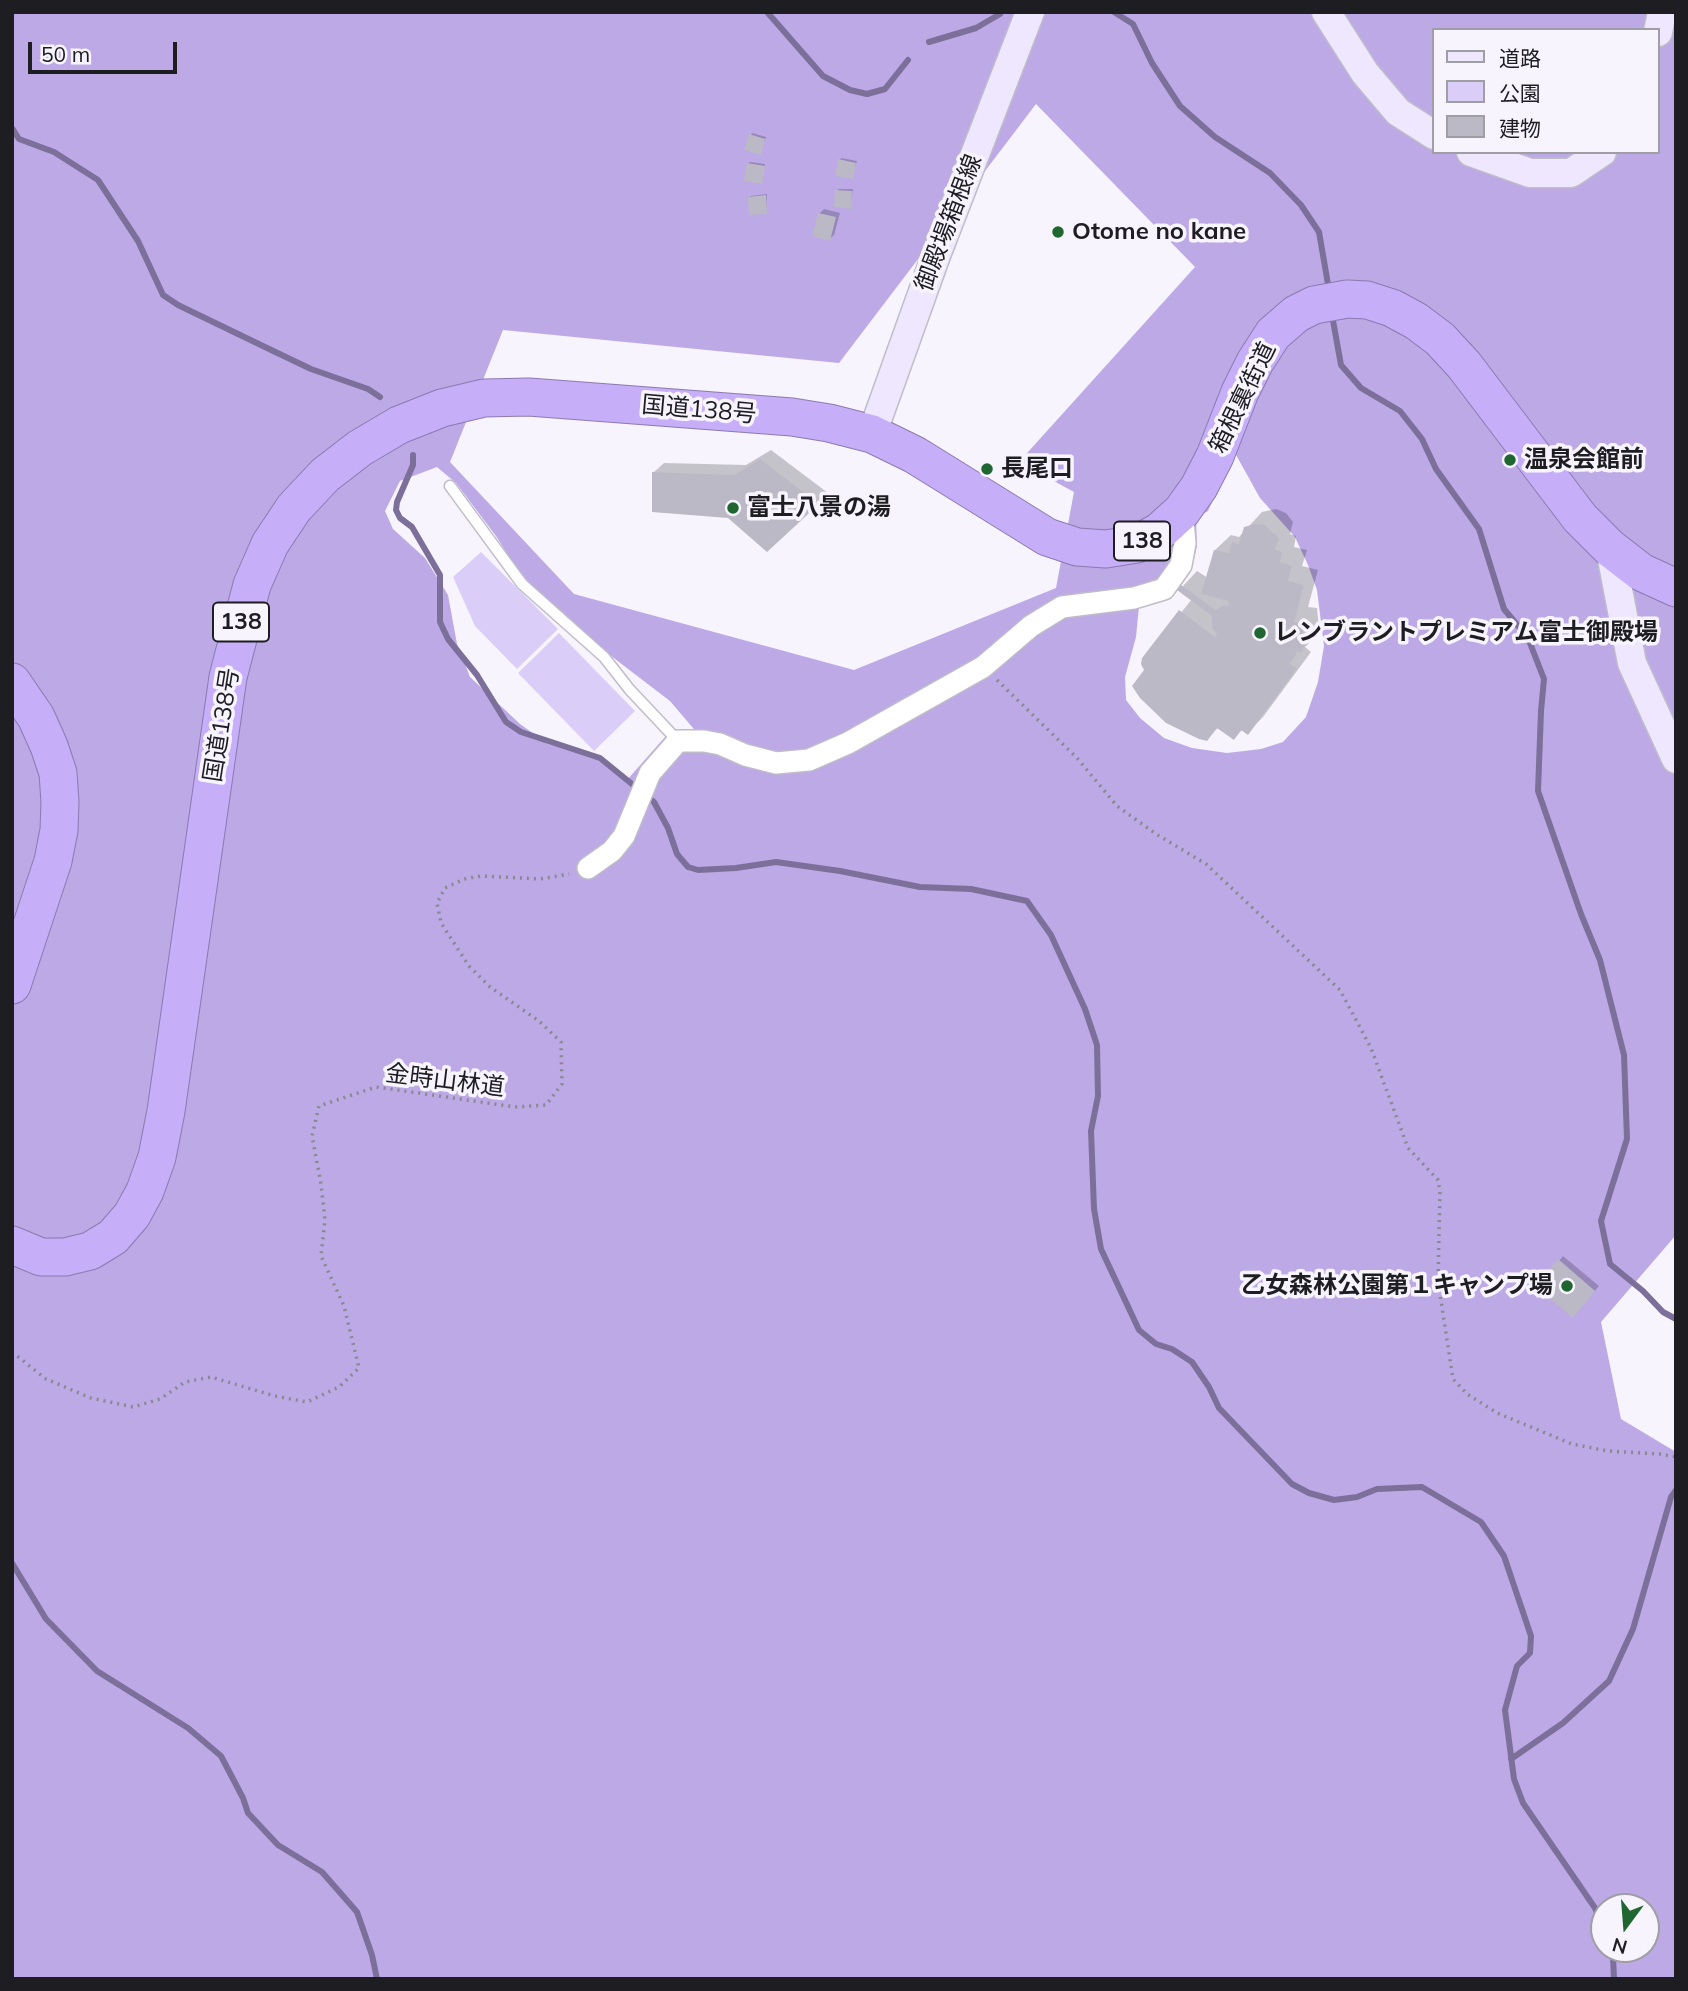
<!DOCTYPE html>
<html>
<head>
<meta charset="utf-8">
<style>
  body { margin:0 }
  #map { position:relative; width:1688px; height:1991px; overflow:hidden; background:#f7f4fd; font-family:Mulish,"Noto Sans JP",sans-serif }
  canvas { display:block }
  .frame { position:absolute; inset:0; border:14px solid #1e1d22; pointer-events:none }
  .legend { position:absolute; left:1432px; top:28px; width:228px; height:126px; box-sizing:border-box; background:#f7f4fd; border:2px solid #a09ea5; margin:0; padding:9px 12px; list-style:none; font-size:21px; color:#1e1d22 }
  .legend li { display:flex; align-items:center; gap:14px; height:35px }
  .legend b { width:35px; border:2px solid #a09ea5 }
  .north { position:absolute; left:1590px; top:1893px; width:70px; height:70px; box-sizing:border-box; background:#f7f4fd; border:2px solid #a09ea5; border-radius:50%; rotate:196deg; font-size:19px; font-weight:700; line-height:28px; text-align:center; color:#1e1d22 }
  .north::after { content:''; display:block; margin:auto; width:24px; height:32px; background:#206631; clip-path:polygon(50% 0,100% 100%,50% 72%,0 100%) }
  .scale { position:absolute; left:28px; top:42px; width:149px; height:32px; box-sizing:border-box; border:4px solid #1e1d22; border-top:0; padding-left:9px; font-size:21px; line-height:24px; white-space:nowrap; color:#1e1d22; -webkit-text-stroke:5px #f7f4fd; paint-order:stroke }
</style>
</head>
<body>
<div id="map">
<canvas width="1688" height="1991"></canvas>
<div class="frame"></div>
<ul class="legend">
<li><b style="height:9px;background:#eee7fd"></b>道路</li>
<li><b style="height:19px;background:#dacef9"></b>公園</li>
<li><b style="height:19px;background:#bcb9c6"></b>建物</li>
</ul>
<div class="north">N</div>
<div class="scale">50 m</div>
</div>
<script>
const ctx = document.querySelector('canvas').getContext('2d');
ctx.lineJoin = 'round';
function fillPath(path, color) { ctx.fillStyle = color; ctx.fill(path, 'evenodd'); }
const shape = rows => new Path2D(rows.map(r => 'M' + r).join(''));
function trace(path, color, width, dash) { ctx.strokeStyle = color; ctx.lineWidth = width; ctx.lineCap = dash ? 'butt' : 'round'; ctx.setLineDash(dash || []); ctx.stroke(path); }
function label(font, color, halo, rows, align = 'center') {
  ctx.font = font + ' Mulish,"Noto Sans JP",sans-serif'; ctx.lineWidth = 7; ctx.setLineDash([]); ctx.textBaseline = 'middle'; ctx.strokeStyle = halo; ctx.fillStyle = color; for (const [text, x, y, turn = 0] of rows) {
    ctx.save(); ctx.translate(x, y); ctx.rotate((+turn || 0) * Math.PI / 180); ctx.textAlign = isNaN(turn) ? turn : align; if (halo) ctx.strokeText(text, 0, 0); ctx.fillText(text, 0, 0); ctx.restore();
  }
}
fillPath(shape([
  [481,552,558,629,517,669,475,626,453,577],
  [559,633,635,711,594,751,518,673]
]), '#dacef9');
fillPath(shape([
  [12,12,1676,12,1676,1235,1601,1322,1621,1419,1676,1452,1676,1979,12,1979],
  [1434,30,1658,30,1658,152,1434,152],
  [1036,104,1195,267,1019,462,1074,492,1056,588,854,670,574,594,450,462,503,330,839,363],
  [1235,453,1260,498,1295,537,1308,565,1317,590,1324,646,1318,682,1306,717,1283,742,1261,749,1227,753,1192,748,1164,738,1140,718,1126,700,1125,677,1136,637,1139,606,1177,590,1187,577,1193,563,1197,546,1196,518,1208,511],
  [437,467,456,483,496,536,514,565,539,594,602,649,670,701,699,735,680,734,665,737,627,780,590,753,548,744,520,724,470,677,457,644,448,595,425,558,393,529,385,511,400,481],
  [1604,1907,1646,1907,1646,1949,1604,1949]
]), '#bca9e6');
fillPath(shape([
  [752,133,766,137,760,153,751,135],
  [841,158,857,161,852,177,840,160],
  [750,162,765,164,761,182,748,164],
  [839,189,853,189,850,207,837,190],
  [767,194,766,212,749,197,751,196],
  [824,209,840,213,834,235,829,239,820,213],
  [771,450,828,493,767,550,728,517,653,473,664,463,746,465],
  [1276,509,1286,513,1293,522,1290,534,1296,536,1294,547,1307,550,1302,566,1318,570,1308,607,1317,608,1319,629,1316,636,1305,647,1311,652,1263,717,1248,732,1243,729,1234,738,1219,727,1206,739,1144,659,1192,599,1182,587,1197,571,1208,578,1215,550,1231,535,1239,537,1262,512],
  [1563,1256,1599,1286,1577,1312,1556,1294,1559,1261]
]), '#0003');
trace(shape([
  [767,12,823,76,850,90,867,94,885,89,908,60],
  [1114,12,1133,24,1152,63,1180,106,1215,137,1270,173,1301,205,1319,232,1329,290],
  [929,42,976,28,1000,14],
  [12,128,19,139,54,152,98,180,138,241,163,295,178,305,265,347,311,369,368,389,380,397],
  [1332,315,1341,365,1361,388,1400,411,1422,439,1436,469,1479,529,1504,609,1528,638,1544,679,1541,711,1538,791,1581,914,1600,960,1624,1055,1627,1139,1601,1221,1610,1264,1643,1291,1663,1312,1676,1319],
  [413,455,413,465,397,502,396,510,400,518,412,527,440,575,440,622,448,639,477,675,506,722,521,732,600,758,654,802,668,828,677,854,688,867,698,870,736,868,776,862,840,871,920,887,971,889,1027,901,1051,935,1085,1009,1097,1045,1098,1096,1091,1131,1094,1209,1101,1249,1139,1330,1156,1344,1172,1349,1192,1362,1209,1387,1219,1408,1292,1484,1309,1493,1334,1500,1357,1497,1377,1489,1422,1487,1481,1522,1504,1556,1531,1636,1530,1653,1517,1666,1505,1710,1514,1779,1523,1803,1595,1908,1604,1931],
  [12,1563,46,1619,97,1671,188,1728,221,1756,243,1798,248,1813,278,1845,322,1872,357,1912,372,1955,377,1979],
  [1511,1759,1563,1723,1609,1681,1633,1629,1671,1497,1676,1490],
  [1611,1949,1613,1957,1614,1979]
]), '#7c6f9a', 6);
fillPath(shape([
  [749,134,765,139,761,155,744,150],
  [838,159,856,163,853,179,835,176],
  [747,163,765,166,762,184,744,181],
  [835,190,852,191,851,209,834,207],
  [766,195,767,214,749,215,748,197],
  [818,213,836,217,830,241,812,236],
  [760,459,819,504,767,552,728,518,652,512,652,472,734,475],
  [1255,524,1265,525,1279,538,1275,549,1282,552,1280,562,1292,566,1288,581,1304,585,1294,622,1302,623,1304,646,1301,653,1298,651,1290,664,1297,668,1248,735,1241,730,1234,740,1217,728,1207,741,1199,739,1166,723,1140,698,1132,686,1144,670,1141,664,1142,658,1179,610,1215,637,1217,634,1212,628,1212,616,1177,590,1181,585,1216,610,1222,606,1228,606,1229,602,1225,600,1201,594,1214,550,1229,553,1232,542,1239,544,1244,527],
  [1558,1259,1595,1291,1573,1318,1550,1299,1554,1294,1539,1281]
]), '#bcb9c6');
const lane = shape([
  [450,486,522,584,604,657,630,690,678,741]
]);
const street = shape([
  [588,868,612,851,624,836,650,773,678,741,704,741,720,744,745,755,776,763,809,760,848,743,983,667,1031,626,1062,607,1134,598,1164,589,1181,565,1185,543,1182,511]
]);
const secondary = shape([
  [1326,12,1365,73,1398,112,1434,135],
  [1658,32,1662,12],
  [1471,152,1530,173,1571,173,1602,152],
  [872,434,935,258,1030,12],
  [1610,548,1632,663,1676,759]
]);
const highway = shape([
  [12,682,36,717,49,746,58,773,60,802,59,830,53,861,12,985],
  [12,1245,41,1257,65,1257,90,1251,113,1237,132,1215,145,1191,157,1157,166,1111,228,677,252,585,270,544,294,508,325,475,360,448,399,425,442,408,484,398,529,397,792,417,829,423,872,434,915,455,1047,537,1077,547,1106,549,1137,544,1160,531,1182,511,1199,487,1215,456,1240,392,1255,362,1273,334,1296,314,1314,305,1347,299,1367,300,1392,308,1416,321,1440,339,1464,365,1580,518,1610,548,1641,572,1676,588]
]);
trace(lane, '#c0bcca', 13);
trace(street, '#c0bcca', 24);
trace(secondary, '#c0bcca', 31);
trace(highway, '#8b7bae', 39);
trace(shape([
  [997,680,1077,758,1117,806,1156,834,1206,864,1340,990,1371,1048,1408,1148,1438,1180,1440,1191,1438,1281,1453,1379,1467,1394,1497,1413,1572,1444,1608,1451,1660,1454,1676,1457],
  [12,1352,46,1379,91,1398,133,1407,160,1399,185,1382,211,1377,275,1396,307,1402,339,1387,359,1368,344,1306,321,1256,325,1220,321,1184,312,1136,319,1106,376,1087,515,1107,546,1105,562,1084,561,1042,539,1021,490,987,469,966,441,923,437,903,445,888,464,879,481,876,540,879,569,874]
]), '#8a888f', 3.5, [2, 5]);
trace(lane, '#fff', 10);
trace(street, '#fff', 21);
trace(secondary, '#eee7fd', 28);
trace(highway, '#c6aef9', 37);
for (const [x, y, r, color] of [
  [1058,232,7,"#206631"],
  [1510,460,7,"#206631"],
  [987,469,7,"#206631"],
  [733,508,7,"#206631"],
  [1260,633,7,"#206631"],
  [1567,1286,7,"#206631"]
]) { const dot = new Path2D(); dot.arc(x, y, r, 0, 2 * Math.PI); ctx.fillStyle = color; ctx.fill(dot); trace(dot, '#f7f4fd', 2.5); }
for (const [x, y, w] of [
  [1142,541,56],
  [241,622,56]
]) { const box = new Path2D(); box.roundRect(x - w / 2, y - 19.5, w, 39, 5); ctx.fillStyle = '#f7f4fd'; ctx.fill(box); trace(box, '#1e1d22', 2); }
label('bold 23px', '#1e1d22', null, [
  ["138",1142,541],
  ["138",241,622]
]);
label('24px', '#1e1d22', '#f7f4fd', [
  ["御殿場箱根線",949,223,-69],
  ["箱根裏街道",1243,398,-64],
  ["国道138号",699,410,5],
  ["国道138号",222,725,-81],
  ["金時山林道",445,1081,7]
]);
label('bold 24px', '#1e1d22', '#f7f4fd', [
  ["Otome no kane",1072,232],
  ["温泉会館前",1524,460],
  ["長尾口",1001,469],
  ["富士八景の湯",747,508],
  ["レンブラントプレミアム富士御殿場",1274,633],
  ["乙女森林公園第１キャンプ場",1553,1286,"right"]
], 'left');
</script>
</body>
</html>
